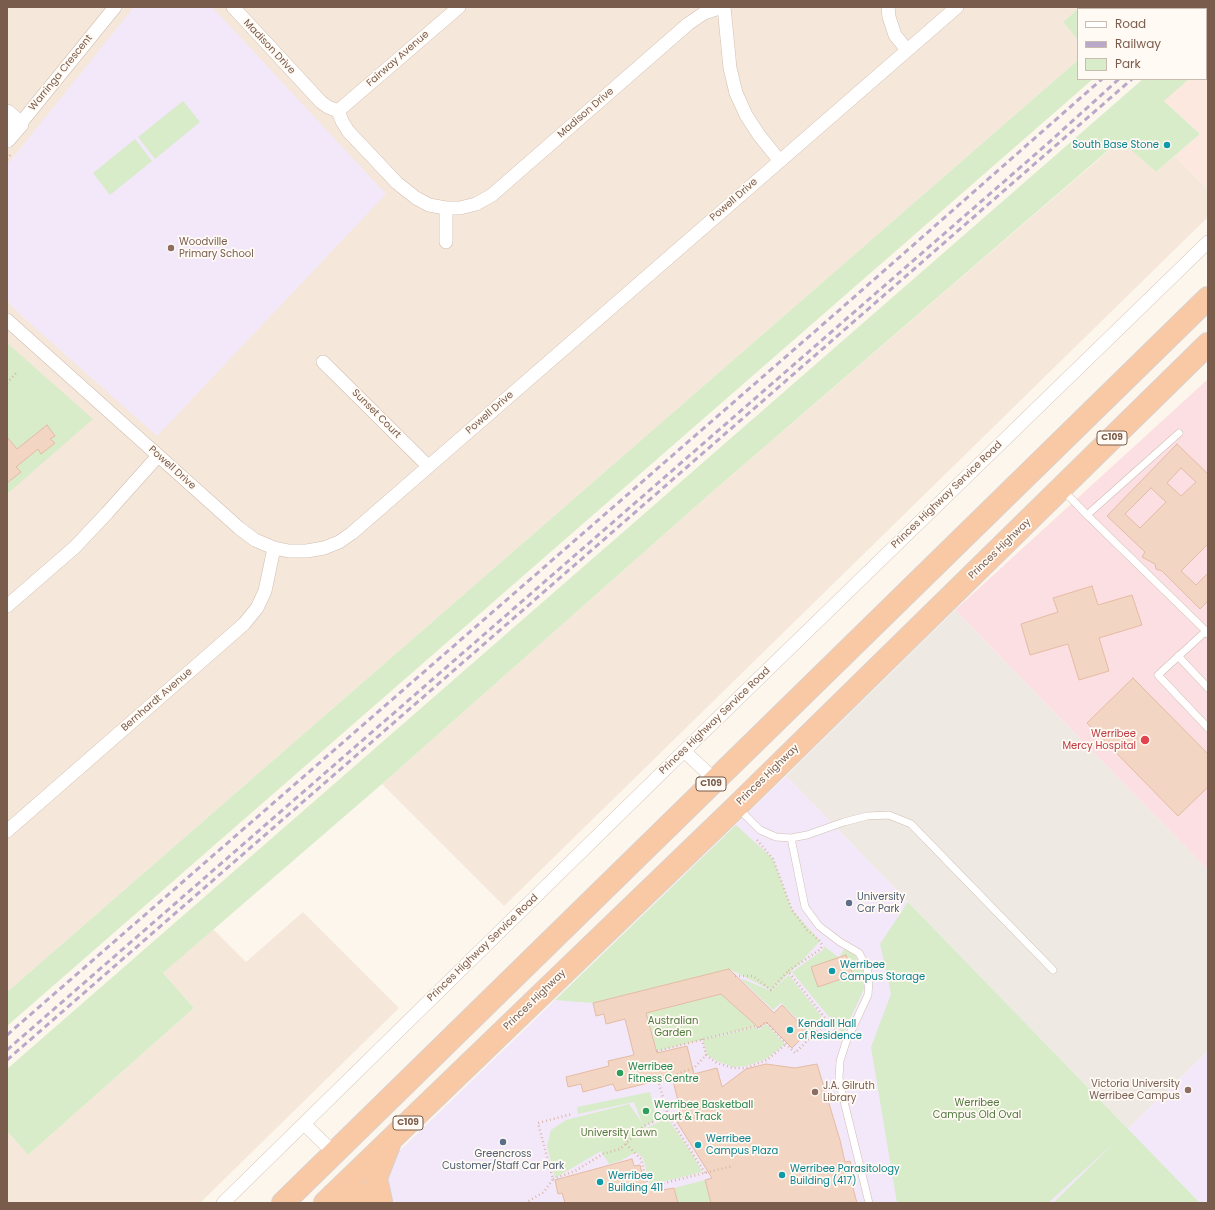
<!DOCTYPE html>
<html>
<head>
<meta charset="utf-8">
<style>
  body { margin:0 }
  #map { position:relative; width:1215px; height:1210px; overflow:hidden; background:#fdf6ec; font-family:Poppins,sans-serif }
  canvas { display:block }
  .frame { position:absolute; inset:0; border:8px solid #7a5c4d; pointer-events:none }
  .legend { position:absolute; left:1077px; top:8px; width:130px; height:72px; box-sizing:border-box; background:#fffaf3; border:1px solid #cabbb1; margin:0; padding:5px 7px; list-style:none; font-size:12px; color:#7a5c4d }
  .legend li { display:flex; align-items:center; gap:8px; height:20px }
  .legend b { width:20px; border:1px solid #cabbb1 }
</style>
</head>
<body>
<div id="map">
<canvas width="1215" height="1210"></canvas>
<div class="frame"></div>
<ul class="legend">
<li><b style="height:5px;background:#fff"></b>Road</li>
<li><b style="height:5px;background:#b9a8c9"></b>Railway</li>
<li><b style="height:11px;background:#d8ecc9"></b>Park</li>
</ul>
</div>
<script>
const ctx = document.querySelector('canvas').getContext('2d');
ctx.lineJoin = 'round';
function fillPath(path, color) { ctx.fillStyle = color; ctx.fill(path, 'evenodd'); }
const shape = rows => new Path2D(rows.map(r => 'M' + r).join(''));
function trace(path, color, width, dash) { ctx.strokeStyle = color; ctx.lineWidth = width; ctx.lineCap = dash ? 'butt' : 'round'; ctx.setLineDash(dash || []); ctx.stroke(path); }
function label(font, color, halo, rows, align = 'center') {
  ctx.font = font + ' Poppins,sans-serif'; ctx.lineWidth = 3.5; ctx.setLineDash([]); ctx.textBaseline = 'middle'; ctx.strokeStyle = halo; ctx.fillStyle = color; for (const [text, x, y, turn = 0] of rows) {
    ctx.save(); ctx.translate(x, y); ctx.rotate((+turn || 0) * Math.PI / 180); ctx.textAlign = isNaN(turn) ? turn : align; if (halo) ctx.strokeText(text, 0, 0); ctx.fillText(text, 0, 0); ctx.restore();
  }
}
fillPath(shape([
  [7,7,1080,7,1063,22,1078,40,1078,60,7,992],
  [1121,140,1156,172,1175,156,1208,190,1208,217,504,906,382,784,704,499],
  [303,912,399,1008,200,1203,7,1203,7,1131,28,1155,194,1008,163,973,213,929,246,962]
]), '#f5e8da');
fillPath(shape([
  [1208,55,1208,190,1175,156,1200,134,1163,100,1189,79,1206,79,1206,57]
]), '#fde8e0');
fillPath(shape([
  [955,610,1208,870,1208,1051,1128,1129,786,776]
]), '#efe9e4');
fillPath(shape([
  [134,7,212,7,386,194,157,436,24,318,7,301,7,165],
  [786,776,1128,1129,1208,1051,1208,1203,1200,1203,1128,1130,1053,1203,358,1203,357,1192]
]), '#f3e8fa');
fillPath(shape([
  [1208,379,1208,870,955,610]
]), '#fbdfe3');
fillPath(shape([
  [1080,7,1173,7,1170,9,1078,9,1078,40,1063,22],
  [1078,60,1078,79,1093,79,7,1026,7,992],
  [1143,79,1189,79,1164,101,1200,134,1156,172,1120,140,704,499,382,784,163,973,194,1008,28,1155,7,1131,7,1069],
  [183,101,200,122,155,159,138,137],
  [135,139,152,161,110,195,93,173],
  [7,343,93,419,7,494],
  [736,825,773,859,792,910,820,941,799,964,771,990,729,969,593,1003,555,1000],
  [908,902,1128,1129,1200,1203,1053,1203,1115,1142,1048,1203,897,1203,871,1047,891,994,880,944],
  [824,946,838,957,840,956,846,946,853,952,863,970,864,989,843,1034,792,972,823,950],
  [789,975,825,1021,814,1029,809,1030,781,1003,773,1010,740,978,771,991],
  [721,994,756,1026,657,1051,646,1013],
  [766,1024,785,1044,766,1059,746,1066,733,1067,717,1061,707,1055,703,1040,756,1027,759,1030],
  [650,1092,657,1120,644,1126,646,1128,667,1118,693,1155,702,1172,650,1185,643,1158,636,1152,620,1161,609,1164,601,1151,555,1178,547,1146,551,1130,566,1120,629,1104,642,1123,634,1102,578,1114,577,1107],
  [705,1180,711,1203,678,1203,674,1188]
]), '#d8ecc9');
const building = shape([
  [47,425,55,436,50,439,55,443,41,454,38,449,16,467,21,472,7,483,7,437,17,449,47,425],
  [1177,444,1208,474,1208,544,1181,571,1196,585,1208,573,1208,601,1200,609,1162,571,1156,569,1155,564,1142,557,1145,552,1107,516,1177,444],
  [1181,468,1196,482,1181,496,1167,483,1181,468],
  [1151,488,1166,502,1140,528,1125,514,1151,488],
  [1092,586,1098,605,1132,595,1142,625,1099,638,1109,671,1079,680,1068,644,1030,655,1021,624,1058,612,1053,598,1092,586],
  [1133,678,1208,754,1208,787,1178,816,1087,723,1133,678],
  [846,955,853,975,818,987,811,967,846,955],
  [729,969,774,1013,782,1005,808,1032,792,1048,766,1022,759,1028,721,994,646,1013,657,1053,687,1046,694,1074,717,1068,722,1087,746,1069,766,1064,795,1068,817,1064,840,1140,845,1162,850,1161,854,1176,850,1177,857,1203,711,1203,705,1180,712,1178,675,1119,682,1117,672,1077,616,1091,613,1084,583,1092,581,1084,568,1087,566,1077,609,1066,608,1061,634,1055,625,1019,606,1024,604,1014,596,1016,593,1003,729,969],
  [632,1159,634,1166,640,1165,646,1190,661,1186,662,1190,674,1188,678,1203,565,1203,562,1193,558,1194,555,1180,632,1159]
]);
fillPath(building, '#f3d5c3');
trace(building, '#e6bba3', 1);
const service = shape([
  [1063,490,1087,515,1179,433],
  [1087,515,1206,631],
  [1208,634,1206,631,1158,675,1208,728],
  [1178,656,1208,688],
  [738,808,760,830,776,837,791,838,807,835,844,822,867,816,889,815,911,824,1053,970],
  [791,838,805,907,819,926,840,942,859,953,867,968,869,981,868,995,846,1042,840,1061,839,1078,842,1093,869,1203]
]);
const minor = shape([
  [233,7,321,102,328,107,338,111,342,121,348,131,397,183,416,198,429,205,446,208,460,208,476,204,492,195,688,24,704,13,722,7],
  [724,7,730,68,736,93,746,115,759,135,779,160],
  [888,7,889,17,895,35,907,50],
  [338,111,459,7],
  [20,124,115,7],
  [446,242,446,208],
  [7,320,239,528,255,540,274,548,289,551,307,551,324,548,339,542,352,533,957,7],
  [323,362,428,466],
  [7,606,75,547,107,513,158,456],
  [684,751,715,780],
  [7,831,244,624,257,608,265,591,274,548],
  [304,1124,334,1153],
  [223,1203,684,751,1208,242]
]);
const tertiary = shape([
  [7,113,20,124,7,139]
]);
const trunk = shape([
  [333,1195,357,1192,381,1201],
  [381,1201,376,1178,389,1145],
  [283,1203,1208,298],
  [325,1203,736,807,1208,344]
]);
trace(service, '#d1beb0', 8);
trace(minor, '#d1beb0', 14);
trace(tertiary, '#d1beb0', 18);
trace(trunk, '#dad1cd', 24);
trace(shape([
  [7,159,12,153],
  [7,383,17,372],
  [757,840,773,859,792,910,807,930,820,941,822,945,821,949,788,971,828,1022,840,1035],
  [735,976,753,976,771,990,788,971],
  [702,1039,706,1055],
  [657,1051,756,1026,759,1028,766,1022,795,1053,817,1031,828,1022],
  [658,1080,668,1115,705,1173],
  [659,1083,666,1078,694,1068,706,1055,717,1063,733,1068,745,1068,767,1060,786,1044],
  [626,1144,641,1159,648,1187],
  [553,1179,575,1171,603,1154,620,1149,644,1126,668,1115],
  [640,1189,733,1166],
  [525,1203,544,1192,553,1179,538,1123,572,1114]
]), '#d9b8a5', 2.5, [1, 3]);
trace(service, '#fff', 7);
trace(minor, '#fff', 13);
trace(tertiary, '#fff', 17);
trace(trunk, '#f9c8a4', 22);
trace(shape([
  [1177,9,1179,7],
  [1195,9,1197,7],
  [1206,15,1208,13],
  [7,1035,836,313,1102,79],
  [7,1050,1046,145,1119,79],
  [7,1060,1132,79]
]), '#b9a8c9', 3, [6, 4]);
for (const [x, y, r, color] of [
  [1167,145,4,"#0f9aa8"],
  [171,248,4,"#8d6e63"],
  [1145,740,5,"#e0444e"],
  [849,903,4,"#5c6f8a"],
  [832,971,4,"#0f9aa8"],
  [790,1030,4,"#0f9aa8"],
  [620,1073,4,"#2e9e5b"],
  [1188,1090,4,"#8d6e63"],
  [815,1092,4,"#8d6e63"],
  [646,1111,4,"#2e9e5b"],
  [503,1142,4,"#5c6f8a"],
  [698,1145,4,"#0f9aa8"],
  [782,1175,4,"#0f9aa8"],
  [600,1182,4,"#0f9aa8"]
]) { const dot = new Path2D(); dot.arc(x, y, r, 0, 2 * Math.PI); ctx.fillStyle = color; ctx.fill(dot); trace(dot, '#fffaf3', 1.5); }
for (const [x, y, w] of [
  [1112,438,30],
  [711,784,30],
  [408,1123,30]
]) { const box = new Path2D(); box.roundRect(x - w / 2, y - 7, w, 14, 3); ctx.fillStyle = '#fffaf3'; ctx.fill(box); trace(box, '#7a5c4d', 1); }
label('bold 9px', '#7a5c4d', null, [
  ["C109",1112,438],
  ["C109",711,784],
  ["C109",408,1123]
]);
label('10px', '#7a5c4d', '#fffaf3', [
  ["Madison Drive",269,47,47],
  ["Fairway Avenue",398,59,-41],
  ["Warringa Crescent",61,73,-51],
  ["Madison Drive",586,113,-41],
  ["Powell Drive",734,200,-41],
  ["Powell Drive",490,413,-41],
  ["Sunset Court",376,414,45],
  ["Powell Drive",172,468,42],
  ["Princes Highway Service Road",947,495,-44],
  ["Princes Highway",1000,549,-44],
  ["Bernhardt Avenue",157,700,-41],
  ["Princes Highway Service Road",715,721,-44],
  ["Princes Highway",768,775,-44],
  ["Princes Highway Service Road",483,948,-44],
  ["Princes Highway",535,1000,-44]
]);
label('10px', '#0d838f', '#fffaf3', [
  ["South Base Stone",1159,145,"right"],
  ["Werribee",840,965],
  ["Campus Storage",840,977],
  ["Kendall Hall",798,1024],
  ["of Residence",798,1036],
  ["Werribee",706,1139],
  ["Campus Plaza",706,1151],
  ["Werribee Parasitology",790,1169],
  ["Building (417)",790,1181],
  ["Werribee",608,1176],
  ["Building 411",608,1188]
], 'left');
label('10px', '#785e54', '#fffaf3', [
  ["Woodville",179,242],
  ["Primary School",179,254],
  ["Victoria University",1180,1084,"right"],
  ["Werribee Campus",1180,1096,"right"],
  ["J.A. Gilruth",823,1086],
  ["Library",823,1098]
], 'left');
label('10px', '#be3a42', '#fffaf3', [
  ["Werribee",1136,734],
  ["Mercy Hospital",1136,746]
], 'right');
label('10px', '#4e5e75', '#fffaf3', [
  ["University",857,897],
  ["Car Park",857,909],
  ["Greencross",503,1154,"center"],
  ["Customer/Staff Car Park",503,1166,"center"]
], 'left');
label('10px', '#537a41', '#fffaf3', [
  ["Australian",673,1021],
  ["Garden",673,1033],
  ["Werribee",977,1103],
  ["Campus Old Oval",977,1115],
  ["University Lawn",619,1133]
]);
label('10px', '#27864d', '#fffaf3', [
  ["Werribee",628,1067],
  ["Fitness Centre",628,1079],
  ["Werribee Basketball",654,1105],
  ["Court & Track",654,1117]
], 'left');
</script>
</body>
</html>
